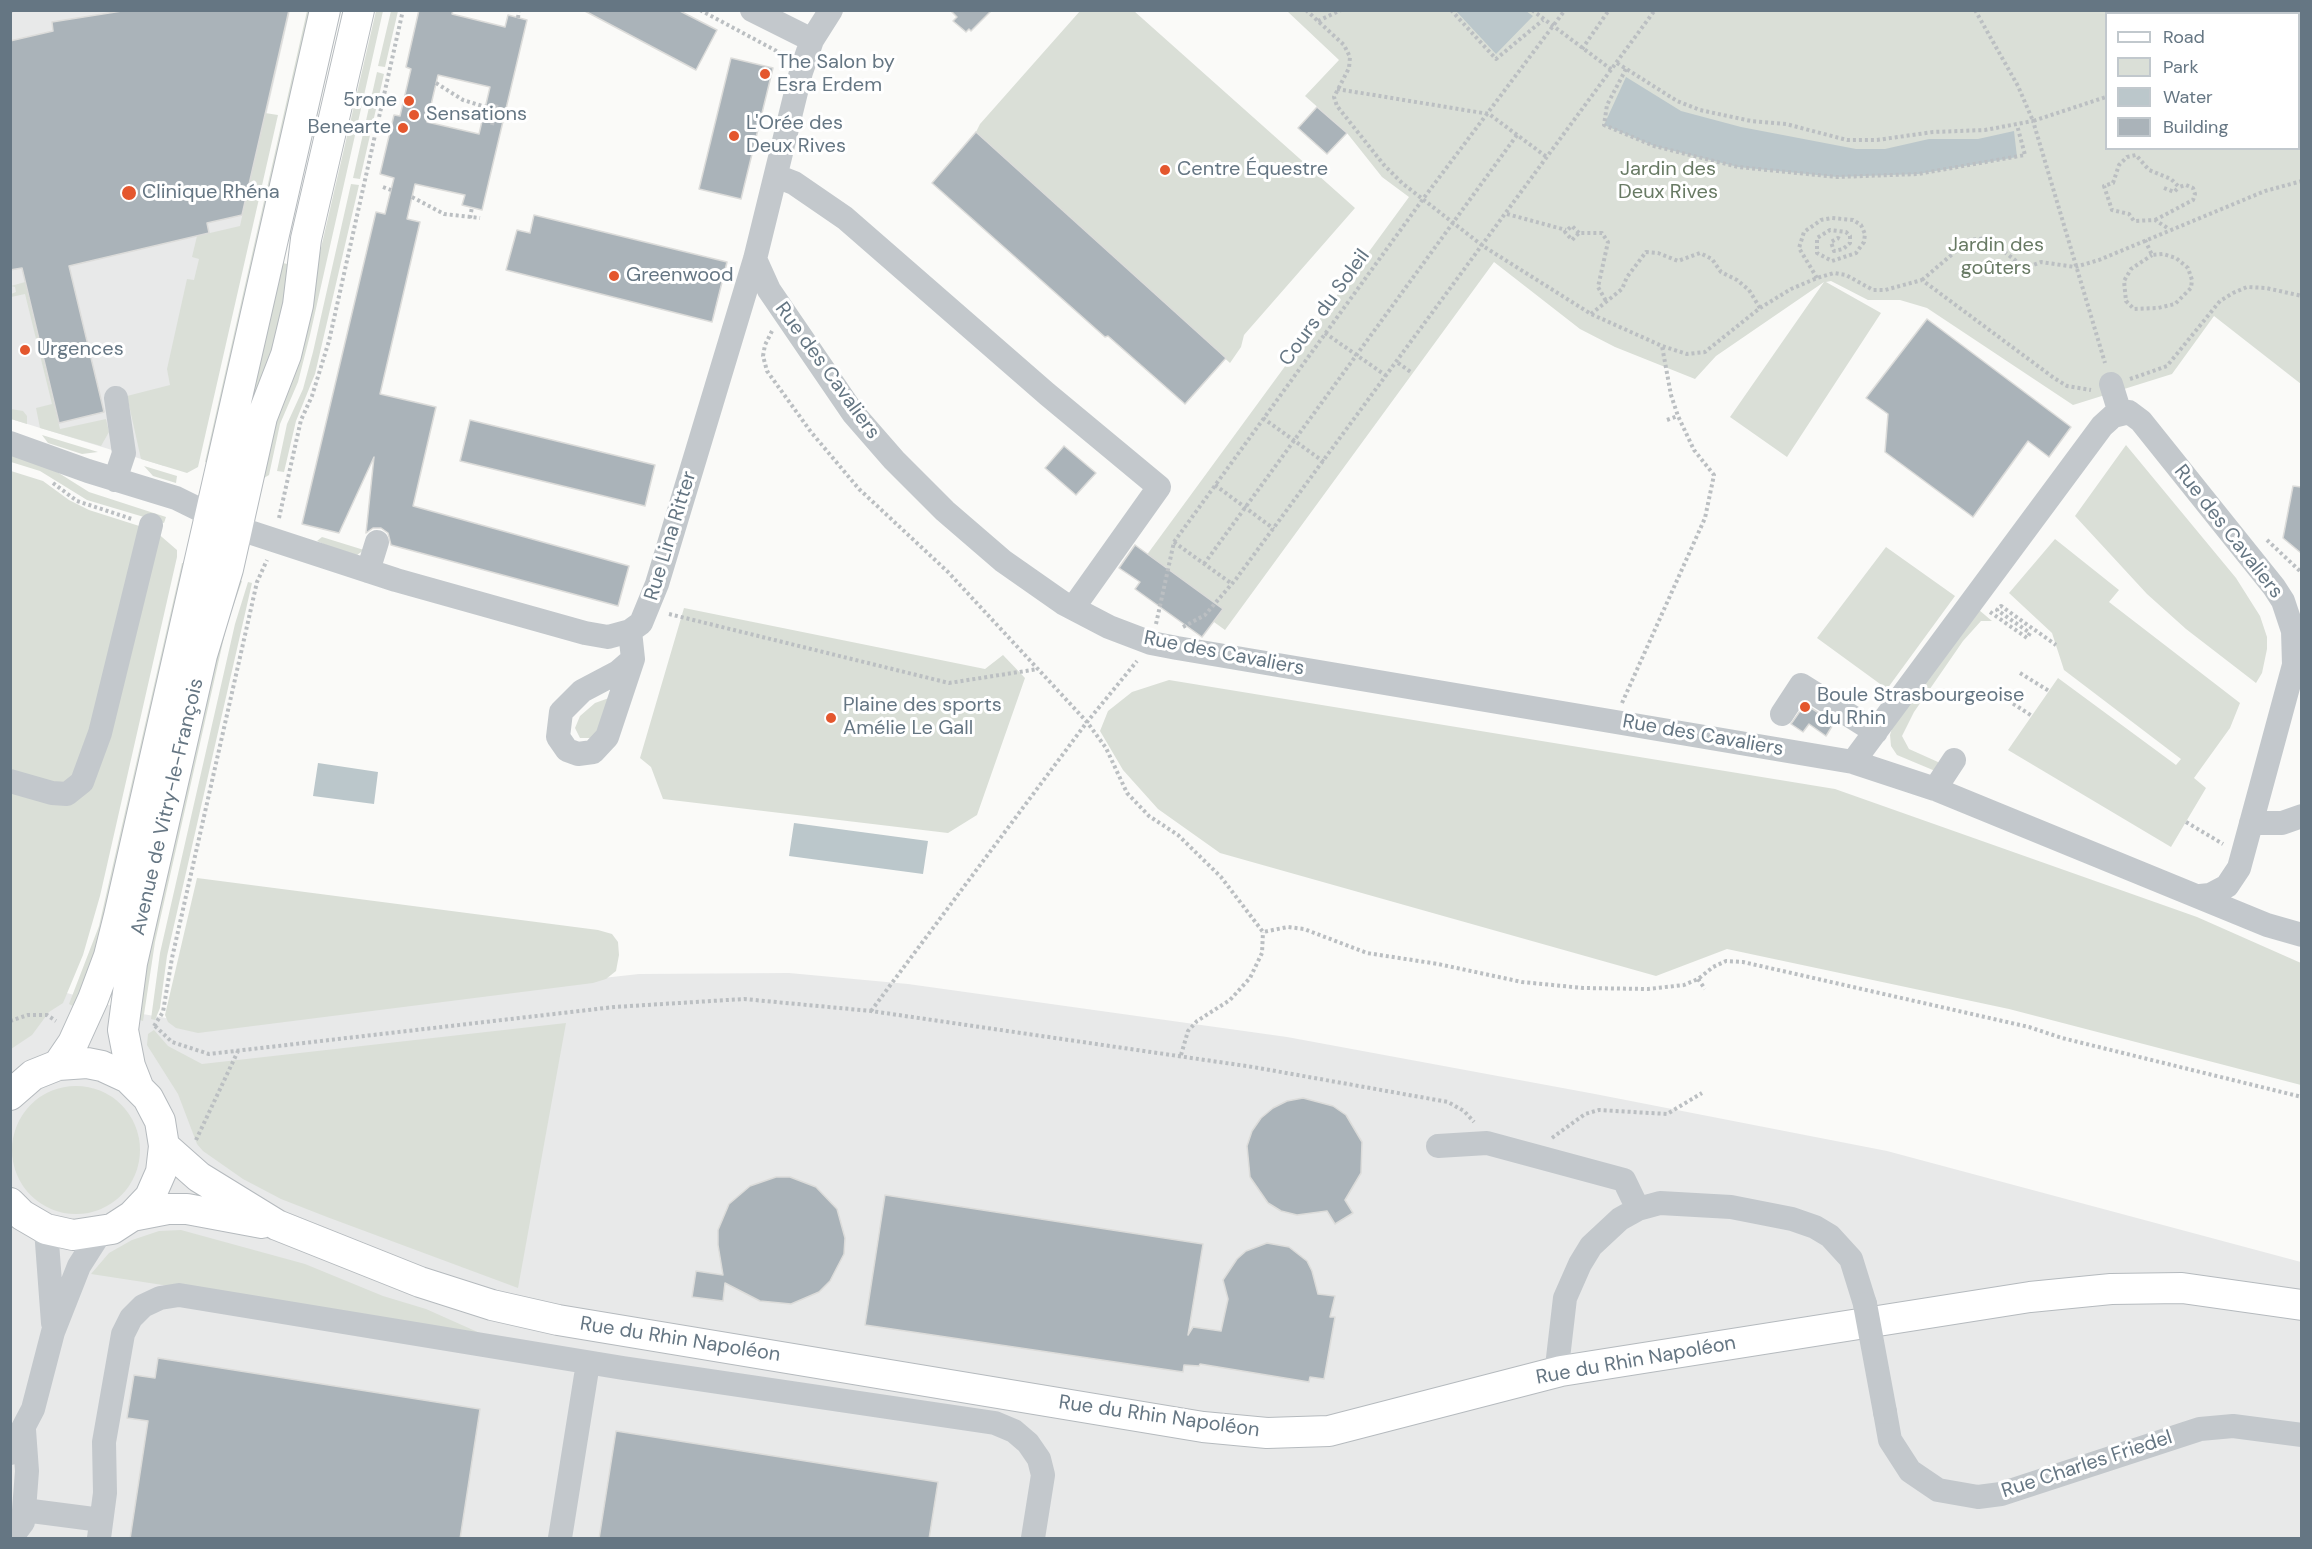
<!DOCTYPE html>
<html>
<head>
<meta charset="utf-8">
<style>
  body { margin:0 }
  #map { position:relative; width:2312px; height:1549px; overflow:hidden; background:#fafaf8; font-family:"DM Sans",sans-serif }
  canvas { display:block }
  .frame { position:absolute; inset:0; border:12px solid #657683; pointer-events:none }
  .legend { position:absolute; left:2105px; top:12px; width:195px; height:138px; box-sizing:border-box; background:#fff; border:2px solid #c1c8cd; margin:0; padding:8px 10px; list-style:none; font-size:18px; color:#657683 }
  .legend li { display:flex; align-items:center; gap:12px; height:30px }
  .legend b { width:30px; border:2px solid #c1c8cd }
</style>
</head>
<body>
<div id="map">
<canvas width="2312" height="1549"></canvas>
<div class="frame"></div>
<ul class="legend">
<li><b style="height:8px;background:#fff"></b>Road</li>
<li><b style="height:16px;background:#dadfd7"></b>Park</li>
<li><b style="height:16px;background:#bbc7cb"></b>Water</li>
<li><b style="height:16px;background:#aab3b9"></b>Building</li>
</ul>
</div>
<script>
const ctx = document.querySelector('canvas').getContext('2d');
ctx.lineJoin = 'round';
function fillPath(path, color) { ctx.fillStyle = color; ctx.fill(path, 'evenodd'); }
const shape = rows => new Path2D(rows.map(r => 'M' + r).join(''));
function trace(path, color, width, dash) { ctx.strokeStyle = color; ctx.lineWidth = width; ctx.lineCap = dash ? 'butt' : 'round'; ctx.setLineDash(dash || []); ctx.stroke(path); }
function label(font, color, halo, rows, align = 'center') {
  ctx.font = font + ' "DM Sans",sans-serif'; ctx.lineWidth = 6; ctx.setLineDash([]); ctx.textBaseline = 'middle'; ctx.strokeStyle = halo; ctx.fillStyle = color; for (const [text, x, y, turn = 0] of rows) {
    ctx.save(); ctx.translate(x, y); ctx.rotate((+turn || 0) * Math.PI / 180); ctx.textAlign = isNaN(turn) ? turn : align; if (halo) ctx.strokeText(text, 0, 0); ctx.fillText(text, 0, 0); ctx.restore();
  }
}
fillPath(shape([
  [10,11,290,11,207,376,164,466,11,419],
  [789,973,908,984,1287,1037,1595,1094,1887,1151,2301,1262,2301,1538,11,1538,10,1029,53,989,137,1013,195,1023,639,974]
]), '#e8e9e9');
fillPath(shape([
  [307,11,313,11,211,464,205,462],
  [376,11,383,11,310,335,298,382,280,424,269,475,264,478,260,477,274,415,295,360],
  [391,11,398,11,385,67,378,66],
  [1080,11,1134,11,1355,208,1244,335,1241,347,1230,363,976,132,980,124],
  [1287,11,2301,11,2301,384,2214,316,2172,374,2073,405,1927,308,1900,300,1868,300,1831,281,1826,282,1881,313,1787,457,1730,417,1824,282,1716,356,1695,379,1615,347,1580,329,1494,262,1225,630,1138,567,1409,197,1382,177,1347,133,1305,96,1339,60],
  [2106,14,2298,14,2298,148,2106,148],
  [377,72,384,74,360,179,353,178],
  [265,113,278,115,198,467,187,473,141,459,127,396,170,385,167,369,187,279,194,280,199,259,192,257,197,236,240,226],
  [351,184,359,185,315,374,296,421,284,472,277,471,287,424,303,389,313,352],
  [279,262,287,264,283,319,256,398,244,414],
  [25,282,60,429,106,419,109,432,101,446,40,428,36,408,52,404,25,294,11,297,11,294,16,292,15,287,11,286],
  [11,409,23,411,27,416,27,424,11,419],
  [42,435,98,452,82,454,48,443],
  [2126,445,2236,578,2260,616,2267,637,2267,649,2262,673,2256,683,2186,629,2147,594,2075,516],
  [10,454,54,470,89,492,166,517,164,523,87,500,40,471,11,462],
  [144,466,177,476,176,483,153,476],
  [11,471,43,481,69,500,89,510,155,531,177,550,177,557,100,896,83,955,63,1003,49,1012,32,1035,11,1049],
  [322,537,364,550,357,555,330,547,317,541],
  [2055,539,2119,590,2109,602,2240,703,2230,728,2194,778,2206,788,2171,847,2008,750,2058,678,2176,765,2181,759,2064,670,2052,633,2009,593],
  [1886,547,1955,596,1887,689,1817,638],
  [182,563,188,563,107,918,75,1007,69,1004,99,926],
  [236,579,242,581,227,624,155,942,143,1021,136,1019,140,987,213,657],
  [248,582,252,583,167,956,160,1008,155,1020,151,1019,160,953,235,624],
  [684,608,985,669,1003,655,1025,678,977,815,948,833,663,799,651,767,640,758],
  [1979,610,1992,621,1981,621,1963,641,1914,712,1902,736,1909,749,1938,762,1940,773,1897,755,1891,746,1890,735,1893,725],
  [1169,680,1835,789,2197,917,2301,963,2301,1085,2009,1009,1727,949,1656,976,1220,853,1158,809,1123,770,1100,731,1108,711,1132,692],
  [609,698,600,728,591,738,580,738,575,728,580,716,595,703],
  [197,878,598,930,612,934,618,942,619,955,616,971,606,979,593,983,198,1033,176,1028,168,1022,165,1015],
  [566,1023,518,1288,327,1217,281,1199,243,1179,203,1151,197,1144,178,1094,147,1045,148,1034,154,1030,168,1046,202,1064],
  '12 1150a64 64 0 1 1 128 0a64 64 0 1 1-128 0Z',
  [181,1230,305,1264,383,1296,426,1309,482,1334,91,1274,109,1253,132,1240,159,1231]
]), '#dadfd7');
fillPath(shape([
  [1456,11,1526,11,1533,16,1496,54],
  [1626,77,1681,111,1741,127,1856,149,1885,149,1929,139,1978,139,2014,131,2017,157,1918,174,1837,177,1738,167,1654,146,1604,125],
  [318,763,378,772,374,804,313,796],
  [794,823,928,841,923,874,789,856]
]), '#bbc7cb');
const building = shape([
  [128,10,289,10,242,215,207,223,209,233,69,266,104,412,59,423,22,268,10,270,10,41,53,31,52,22,128,10],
  [419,10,453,10,452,14,505,27,508,15,527,20,482,210,462,205,465,195,415,184,407,219,420,222,380,394,436,407,413,506,629,566,618,606,391,545,388,533,381,528,373,528,366,533,374,457,339,533,302,524,376,212,385,214,394,178,380,174,394,115,400,116,411,69,406,67,419,10],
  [438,75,490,87,479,134,427,122,438,75],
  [583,10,678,10,717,30,696,70,583,10],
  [950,10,992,10,971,31,969,29,966,32,953,21,957,17,950,10],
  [731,58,773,68,741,199,699,189,731,58],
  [1317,107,1347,133,1327,154,1298,128,1317,107],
  [976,132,1226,358,1185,404,1108,336,1105,337,932,183,976,132],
  [534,215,727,262,712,322,506,270,517,230,530,233,534,215],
  [1927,319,2071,427,2049,457,2028,441,1973,517,1885,452,1888,414,1866,398,1927,319],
  [470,420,655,465,645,506,460,461,470,420],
  [1064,446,1096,473,1076,495,1045,468,1064,446],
  [2293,486,2301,487,2301,553,2283,538,2293,486],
  [1135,545,1223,609,1202,637,1135,589,1140,582,1119,568,1135,545],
  [1805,704,1834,723,1826,736,1809,724,1803,732,1791,724,1805,704],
  [1303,1098,1333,1106,1346,1115,1362,1142,1361,1173,1345,1200,1353,1213,1335,1224,1327,1211,1297,1215,1281,1211,1268,1203,1250,1177,1247,1146,1252,1131,1261,1118,1273,1108,1287,1101,1303,1098],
  [776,1177,790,1177,816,1187,837,1209,845,1238,844,1254,830,1281,819,1292,791,1304,760,1301,725,1283,723,1301,692,1297,696,1271,723,1275,718,1245,718,1230,729,1204,750,1186,776,1177],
  [885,1195,1203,1244,1188,1335,1193,1327,1221,1331,1228,1299,1223,1280,1237,1259,1246,1251,1267,1243,1289,1247,1307,1261,1312,1271,1318,1294,1335,1296,1330,1317,1335,1317,1324,1379,1310,1377,1309,1382,1200,1364,1199,1366,1184,1365,1183,1372,865,1325,885,1195],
  [158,1358,480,1409,460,1539,130,1539,148,1421,127,1418,134,1375,155,1378,158,1358],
  [616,1431,938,1482,929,1539,599,1539,616,1431]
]);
fillPath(building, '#aab3b9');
trace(building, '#dcdcda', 1.5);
const major = shape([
  [58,1065,73,1043,93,999,109,956,119,916,325,10],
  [139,1089,130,1066,123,1030,132,963,202,655,228,569,262,417,286,355,298,305,306,239,359,10],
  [10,1095,33,1075,58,1065,87,1063,102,1066,128,1078,148,1098,160,1121,164,1146,161,1172,150,1197,132,1216,112,1229,73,1235,46,1229,22,1215,10,1203],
  [164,1146,199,1177,277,1225,420,1282,492,1305,558,1320,1203,1427,1267,1433,1329,1431,1561,1371,2030,1297,2111,1289,2182,1288,2302,1305],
  [132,1216,168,1209,187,1209,262,1223]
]);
trace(major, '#b5babe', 32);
trace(shape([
  [700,10,784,55],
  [1306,10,1344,45,1350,57,1349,68,1334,97,1337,106,1384,165,1402,183,1483,246,1591,314,1662,346,1687,354,1705,352,1760,308,1791,289,1817,278,1834,273,1846,275,1873,290,1885,290,1922,280,2054,378,2067,386,2091,390],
  [1451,10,1496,59,1543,20],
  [1532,10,1612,70],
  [1975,10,2018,86,2033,121,2106,97],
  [10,13,11,10],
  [2298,16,2302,15],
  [518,18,519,10],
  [1318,21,1341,10],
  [1582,49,1609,10],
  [1617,63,1677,101,1700,110,1751,121,1786,124,1847,140,1877,140,1933,132,1985,130,2033,121,2105,363],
  [1626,69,1607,105,1604,125,1654,146,1738,167,1837,177,1918,174,2025,155,2017,125],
  [436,83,463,100,505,113],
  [1337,89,1489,114,1548,158],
  [492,125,497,103],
  [383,187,391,190],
  [2164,188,2174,192,2179,187],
  [412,197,444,214,480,218],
  [1507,214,1566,230],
  [470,218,472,207],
  [2155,220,2193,200,2195,194,2193,188,2186,185,2179,187,2171,179,2149,170,2136,155,2127,157,2119,165,2113,183,2104,186,2112,210,2129,214,2134,221,2155,220,2169,229],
  [1579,233,1572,226,1565,232,1572,240,1579,233,1602,233,1608,242,1598,287,1606,301],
  [2145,240,2152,255,2163,254,2176,258,2188,268,2192,280,2191,288,2175,304,2158,308,2134,309,2126,301,2124,281,2131,269,2152,255],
  [1817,278,1799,248,1804,232,1821,220,1832,218,1853,220,1861,225,1865,234,1864,242,1856,253,1832,261,1817,253,1817,238,1830,230,1846,232,1850,236,1850,243,1843,249,1834,251,1831,242,1838,238,1842,240],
  [1922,280,1969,240,1987,238,2025,268,2041,262,2075,267,2099,260,2265,191,2302,181],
  [1591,314,1622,289,1627,277,1646,252,1658,253,1678,261,1700,253,1712,259,1721,272,1737,280,1749,290,1760,308],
  [772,331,765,345,763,356,767,371,811,432,859,489,948,572,1087,722,1106,748,1127,793,1149,816,1178,835,1221,877,1263,932,1288,927,1304,929,1367,953,1438,964,1522,982,1583,988,1648,989,1684,985,1698,979,1713,967,1726,961,1743,962,2029,1027,2062,1038,2302,1097],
  [1325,333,1388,377],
  [1398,363,1412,373],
  [2130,379,2167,366,2220,301,2233,293,2247,287,2266,288,2302,296],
  [1263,418,1324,462],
  [1667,420,1678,416],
  [53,483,77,501,132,519],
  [1215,485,1274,529],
  [279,518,301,420,312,396,329,341,403,10],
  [2267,540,2302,573],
  [1174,542,1232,584],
  [1204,564,1517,135],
  [1990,612,2027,638,2030,633,1997,610,2001,606,2056,645],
  [669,614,949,683,1038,669],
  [1156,624,1174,542,1423,199,1565,10],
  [1183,627,1205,615,1236,579,1655,10],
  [2020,673,2049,691],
  [2003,697,2032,716],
  [1622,703,1705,518,1714,475,1694,450,1678,416,1671,395,1662,346],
  [2186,822,2223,844],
  [1698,979,1705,989],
  [871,1011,1087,722,1137,661],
  [10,1021,28,1015,47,1015,56,1021],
  [154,1026,163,1012,172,958,257,582,267,560],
  [155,1026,172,1042,209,1054,614,1007,744,999,871,1011,1253,1067,1448,1102,1464,1111,1474,1122],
  [1181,1055,1188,1031,1197,1021,1230,1000,1250,978,1262,953,1263,932],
  [1552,1138,1585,1114,1599,1110,1667,1114,1702,1093],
  [196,1140,238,1051]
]), '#bbbfc2', 4, [3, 3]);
trace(shape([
  [752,10,812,40],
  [776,176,794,183,845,218,1047,394,1159,487,1073,608],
  [755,259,769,290,853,413,894,460,945,511,1003,561,1063,603,1109,627,1151,643,1177,648,1853,762,1935,789,2267,925,2302,935],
  [2111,384,2120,413],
  [10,443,88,471,176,498,237,528,396,580,585,633,608,637,630,631,641,623,657,584,755,259,801,72,812,40,831,10],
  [115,480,124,453,116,398],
  [368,571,377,542],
  [630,631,633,659,607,737,593,752,578,754,567,750,558,737,561,712,582,691,618,672,633,659],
  [1782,714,1801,685,1876,732],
  [1853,762,2102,426,2113,416,2129,412,2141,421,2274,587,2283,601,2293,631,2294,665,2239,868,2227,886,2210,895,2200,896],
  [10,781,52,793,67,794,82,782,100,733,151,525],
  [1935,789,1954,760],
  [2251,823,2282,823,2302,816],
  [1438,1146,1487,1143,1624,1180,1638,1209],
  [46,1229,53,1323],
  [1561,1371,1558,1358,1565,1298,1580,1264,1591,1246,1620,1219,1638,1209,1660,1203,1731,1207,1792,1219,1815,1227,1830,1236,1851,1259,1865,1304],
  [1885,1412,1890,1440,1910,1471,1938,1490,1978,1497,2001,1494,2200,1429,2233,1426,2302,1435],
  [24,1430,27,1471,24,1510,101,1520],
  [10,1453,33,1409,53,1332,79,1266,100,1233],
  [11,1538,23,1522,24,1510],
  [99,1538,105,1493,104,1442,123,1334,131,1318,143,1306,160,1298,179,1295,623,1368,995,1423,1014,1431,1028,1443,1039,1459,1043,1475,1033,1538],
  [560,1538,588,1363]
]), '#c3c8cc', 24);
trace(major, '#fff', 30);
trace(shape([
  [1865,1304,1885,1412]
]), '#c3c8cc', 24);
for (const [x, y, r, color] of [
  [765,74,6,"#e4572e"],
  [409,101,6,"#e4572e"],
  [414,115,6,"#e4572e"],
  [403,128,6,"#e4572e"],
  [734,136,6,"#e4572e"],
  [1165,170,6,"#e4572e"],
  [129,193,8,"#e4572e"],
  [614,276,6,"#e4572e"],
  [25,350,6,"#e4572e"],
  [1805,707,6,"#e4572e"],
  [831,718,6,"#e4572e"]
]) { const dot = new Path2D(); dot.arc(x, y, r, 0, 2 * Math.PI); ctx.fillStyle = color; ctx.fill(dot); trace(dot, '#fff', 2); }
label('20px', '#657683', '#fff', [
  ["The Salon by",777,63],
  ["Esra Erdem",777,86],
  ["5rone",397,101,"right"],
  ["Sensations",426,115],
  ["L'Orée des",746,124],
  ["Deux Rives",746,147],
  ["Benearte",391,128,"right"],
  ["Centre Équestre",1177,170],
  ["Clinique Rhéna",142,193],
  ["Greenwood",626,276],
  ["Urgences",37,350],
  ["Boule Strasbourgeoise",1817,696],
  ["du Rhin",1817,719],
  ["Plaine des sports",843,706],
  ["Amélie Le Gall",843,729]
], 'left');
label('20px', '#687a64', '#fff', [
  ["Jardin des",1668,170],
  ["Deux Rives",1668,193],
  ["Jardin des",1996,246],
  ["goûters",1996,269]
]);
label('20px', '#657683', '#fff', [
  ["Cours du Soleil",1325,308,-54],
  ["Rue des Cavaliers",827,371,54],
  ["Rue des Cavaliers",2228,532,52],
  ["Rue Lina Ritter",671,536,-73],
  ["Rue des Cavaliers",1224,654,11],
  ["Rue des Cavaliers",1703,736,10],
  ["Avenue de Vitry-le-François",168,807,-77],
  ["Rue du Rhin Napoléon",680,1340,9],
  ["Rue du Rhin Napoléon",1636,1361,-10],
  ["Rue du Rhin Napoléon",1159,1417,8],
  ["Rue Charles Friedel",2087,1465,-18]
]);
</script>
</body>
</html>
